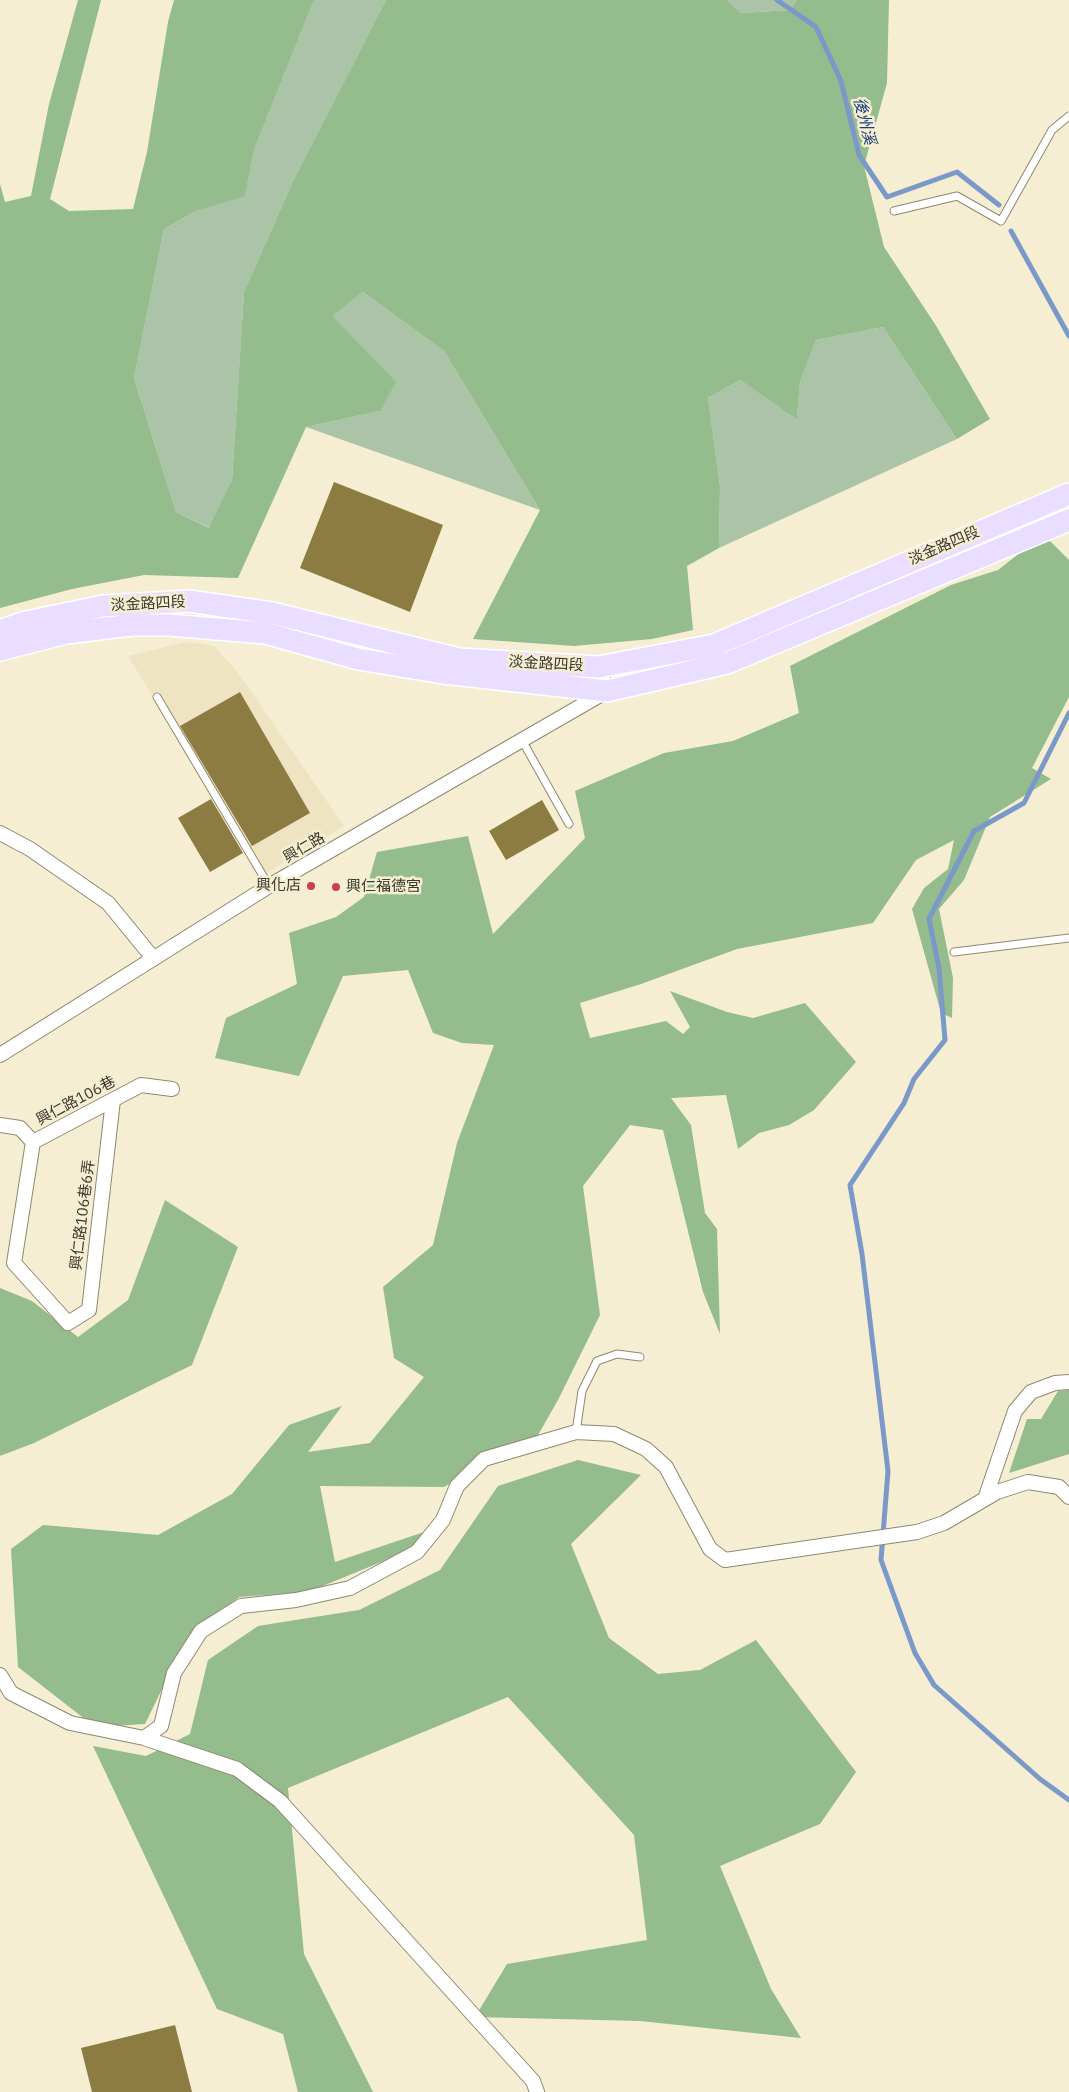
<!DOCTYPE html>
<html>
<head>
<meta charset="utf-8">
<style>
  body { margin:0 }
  canvas { display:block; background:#f5eed3 }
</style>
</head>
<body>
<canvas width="1069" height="2092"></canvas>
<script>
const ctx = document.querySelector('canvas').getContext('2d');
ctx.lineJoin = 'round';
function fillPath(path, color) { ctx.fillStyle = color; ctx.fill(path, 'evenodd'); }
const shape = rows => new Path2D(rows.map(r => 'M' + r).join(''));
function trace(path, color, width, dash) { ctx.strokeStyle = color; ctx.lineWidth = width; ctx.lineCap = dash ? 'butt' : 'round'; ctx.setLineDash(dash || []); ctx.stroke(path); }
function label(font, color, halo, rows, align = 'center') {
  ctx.font = font + ' "IBM Plex Sans","Noto Sans TC",sans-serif'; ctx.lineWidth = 5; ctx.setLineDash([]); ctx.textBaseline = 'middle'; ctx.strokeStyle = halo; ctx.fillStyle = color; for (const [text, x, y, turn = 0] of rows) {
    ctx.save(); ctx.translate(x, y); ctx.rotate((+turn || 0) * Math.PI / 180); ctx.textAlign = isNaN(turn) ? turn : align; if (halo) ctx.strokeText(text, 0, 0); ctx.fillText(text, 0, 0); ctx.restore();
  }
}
fillPath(shape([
  [186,642,214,646,239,674,344,826,262,876,128,656]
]), '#eee4c2');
fillPath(shape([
  [314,0,386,0,293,181,244,292,232,480,210,528,176,512,134,378,164,229,196,211,245,195,254,150],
  [727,0,797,0,790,10,741,13],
  [363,292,444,351,540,510,306,427,380,411,331,316],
  [883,327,957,439,719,548,720,486,708,398,740,380,797,418,800,382,816,340]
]), '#abc3a6');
fillPath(shape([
  [78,0,101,0,50,199,69,211,133,209,147,152,168,22,174,0,314,0,254,150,245,196,196,211,164,229,134,378,176,512,209,528,232,480,244,292,293,181,386,0,727,0,741,13,790,10,797,0,889,0,887,83,864,166,884,247,935,324,990,419,957,439,883,327,816,340,800,382,797,419,740,380,708,398,720,486,719,548,687,566,693,630,652,639,574,646,473,639,540,510,444,351,363,292,332,316,396,382,380,411,306,427,238,578,144,575,72,589,0,608,0,184,5,202,31,196,49,104],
  [1050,541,1069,560,1069,697,1032,768,1051,779,990,817,964,880,939,909,953,978,952,1018,941,1013,912,909,924,888,948,869,954,840,916,860,873,923,737,949,641,984,580,1003,590,1038,666,1021,683,1034,690,1027,670,991,727,1012,753,1018,805,1003,856,1062,814,1110,789,1125,759,1133,738,1149,726,1095,671,1098,691,1125,705,1213,717,1229,720,1334,703,1292,663,1130,630,1125,583,1186,600,1315,558,1400,538,1435,444,1487,320,1486,335,1562,424,1532,413,1549,308,1592,239,1597,186,1640,145,1724,95,1727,18,1667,11,1549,43,1525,158,1535,232,1494,289,1425,342,1406,308,1452,370,1443,424,1377,394,1358,383,1287,433,1245,457,1143,494,1045,462,1043,433,1033,408,970,343,976,299,1076,215,1058,226,1018,297,984,289,933,336,917,364,897,377,852,468,836,493,934,585,838,575,791,664,753,733,741,799,713,790,666,951,585,998,570,1030,545],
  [165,1200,238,1247,192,1365,34,1443,0,1456,0,1288,32,1301,78,1337,128,1300],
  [1069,1390,1069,1454,1009,1473,1027,1419,1041,1419,1058,1391],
  [578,1460,641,1475,571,1544,609,1638,658,1674,700,1670,756,1640,856,1772,820,1824,720,1866,771,1989,801,2038,640,2021,475,2017,507,1964,647,1940,634,1835,508,1697,288,1788,304,1954,373,2092,298,2092,283,2034,217,2009,93,1746,146,1756,190,1734,208,1660,258,1626,359,1610,440,1570,498,1486]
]), '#94bc8c');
trace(shape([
  [777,0,816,27,841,81,859,155,887,197,957,172,999,205],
  [1011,231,1069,336],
  [1069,713,1024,803,974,831,929,919,939,968,945,1040,914,1079,904,1103,850,1185,862,1254,888,1471,881,1560,915,1653,934,1685,1040,1779,1069,1800]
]), '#7a98c8', 5);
fillPath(shape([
  [334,482,443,525,410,612,300,568],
  [240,692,310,813,252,846,180,726],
  [211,799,243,853,210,872,178,818],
  [542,800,559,830,506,860,489,831],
  [175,2025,192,2092,92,2092,81,2048]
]), '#8c7c42');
const lane = shape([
  [894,211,957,196,1001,221,1052,130,1069,116],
  [157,697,269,886],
  [523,742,569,824],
  [954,952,1069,938],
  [576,1432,582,1391,597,1361,617,1354,640,1357]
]);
const street = shape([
  [0,833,30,849,108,903,153,958],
  [0,1055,269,886,607,691,599,667],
  [0,1125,20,1128,33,1142,141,1085,172,1089],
  [33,1142,14,1263,68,1323,89,1310,113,1100],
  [985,1499,1015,1411,1031,1392,1055,1383,1069,1382],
  [0,1675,11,1693,70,1723,144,1738,161,1726,174,1673,201,1631,241,1606,296,1600,350,1588,417,1552,443,1520,457,1486,484,1459,576,1432,614,1434,646,1449,666,1467,710,1549,725,1560,917,1532,944,1523,997,1492,1028,1482,1059,1487,1069,1497],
  [144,1738,237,1769,280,1801,533,2081,537,2092]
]);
const primary = shape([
  [0,631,22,623,103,606,189,601,272,613,459,659,599,667,714,645,1069,494],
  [0,650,66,633,132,625,169,625,265,633,358,659,443,673,607,691,727,663,1069,520]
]);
trace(lane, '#8f886f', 9);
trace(street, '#8f886f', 16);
trace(primary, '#fff', 24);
trace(lane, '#fff', 7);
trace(street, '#fff', 14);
trace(primary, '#e9deff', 21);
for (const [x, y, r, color] of [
  [311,886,5,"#cd3d51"],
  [336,887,5,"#cd3d51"]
]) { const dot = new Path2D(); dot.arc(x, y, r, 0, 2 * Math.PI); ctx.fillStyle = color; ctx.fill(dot); trace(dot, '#f5eed3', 2); }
label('15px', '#3b382d', '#f5eed3', [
  ["淡金路四段",944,546,-23],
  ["淡金路四段",148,604,-3],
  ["淡金路四段",546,664,3],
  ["興仁路",304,848,-30],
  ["興仁路106巷",76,1101,-28],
  ["興仁路106巷6弄",83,1215,-83]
]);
label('15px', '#3b382d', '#f5eed3', [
  ["興化店",301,886],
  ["興仁福德宮",346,887,"left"]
], 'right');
label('italic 16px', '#183e79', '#f5eed3', [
  ["後州溪",864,121,76]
]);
</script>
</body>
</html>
